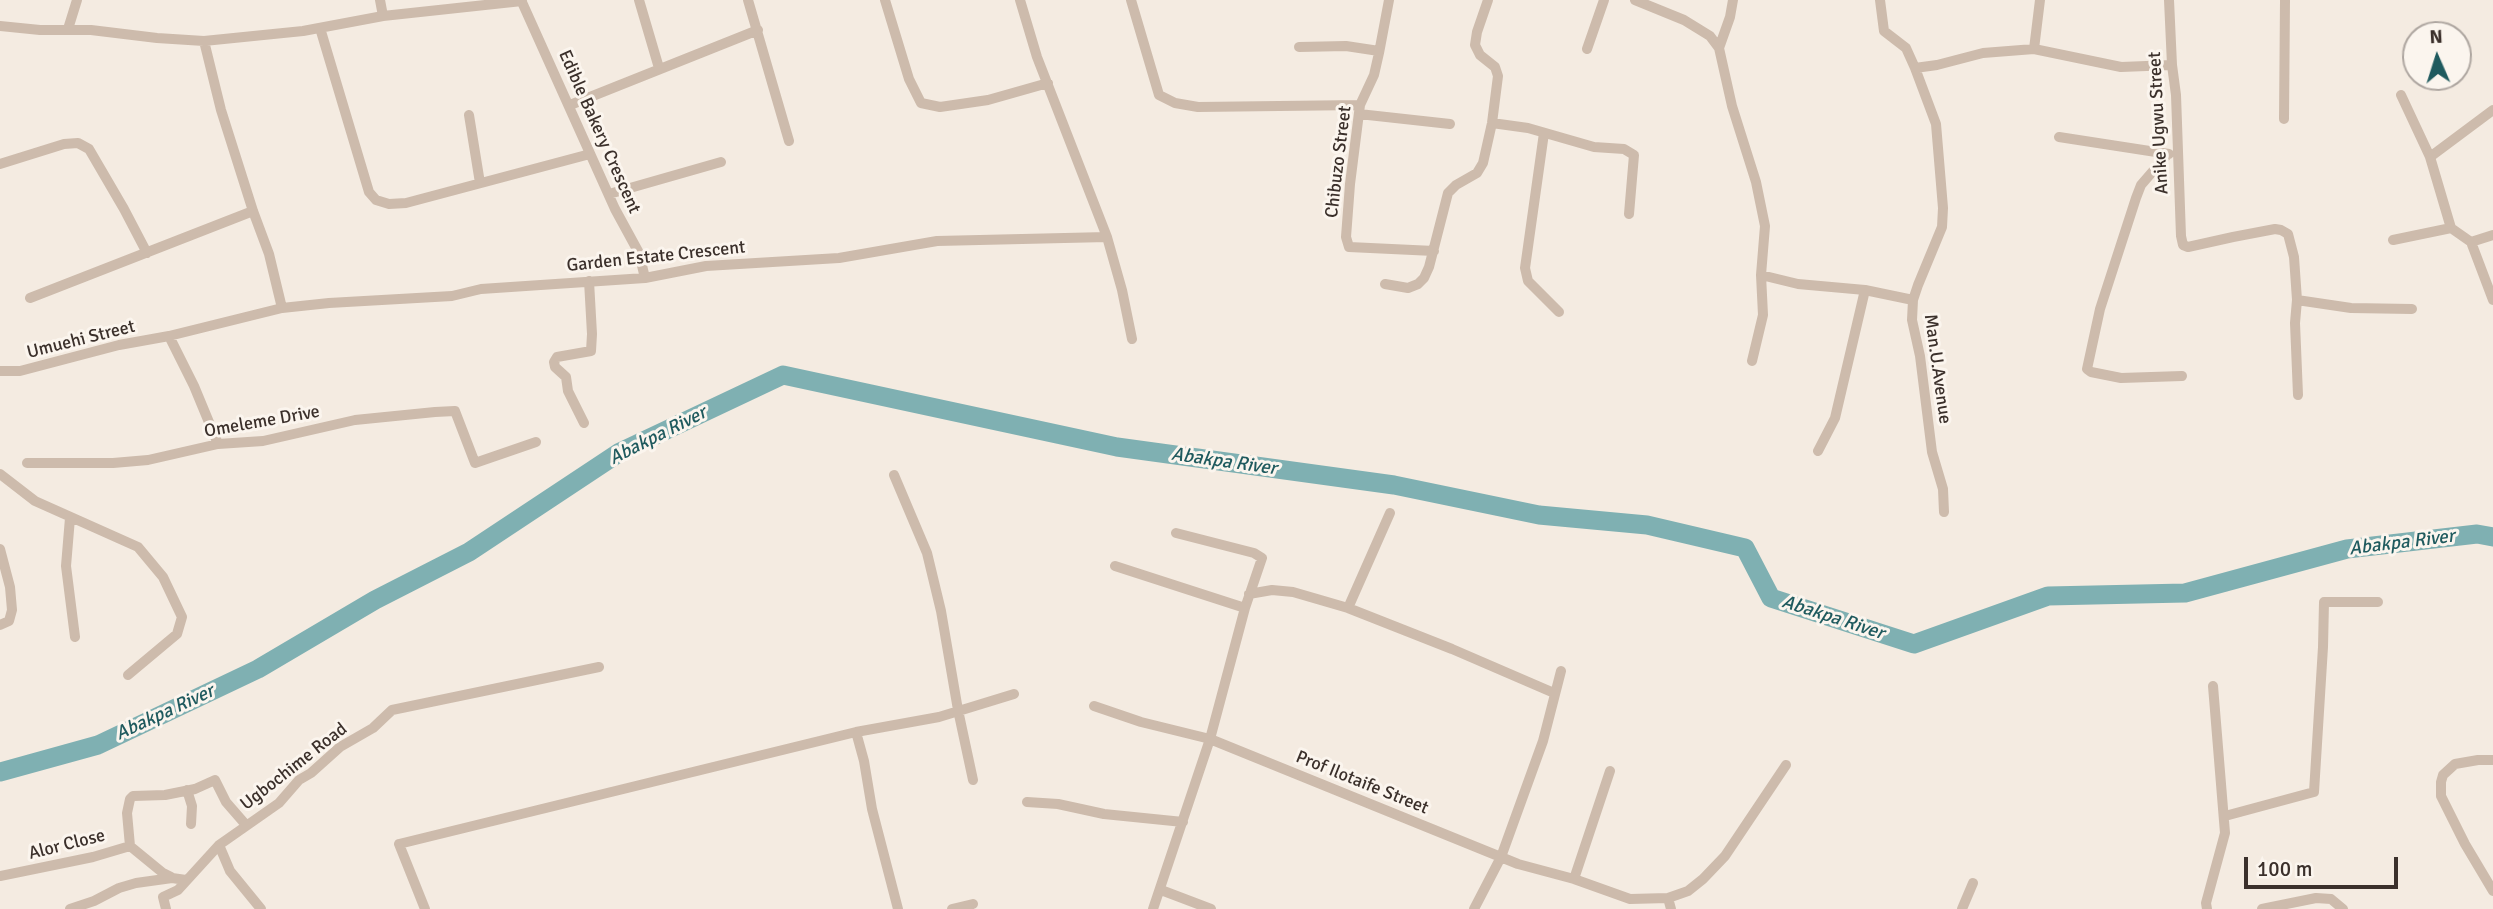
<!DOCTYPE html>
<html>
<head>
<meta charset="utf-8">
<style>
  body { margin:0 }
  #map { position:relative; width:2493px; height:909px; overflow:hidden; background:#f4ebe1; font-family:Signika,sans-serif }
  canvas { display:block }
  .north { position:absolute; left:2402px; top:21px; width:70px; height:70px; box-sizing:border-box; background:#fbf5ee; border:2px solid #aea6a0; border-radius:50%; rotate:357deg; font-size:19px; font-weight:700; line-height:28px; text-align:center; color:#3b302b }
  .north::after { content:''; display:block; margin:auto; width:24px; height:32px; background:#1f5a5e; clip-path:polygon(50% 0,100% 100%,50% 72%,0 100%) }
  .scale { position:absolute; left:2244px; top:857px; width:154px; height:32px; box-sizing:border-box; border:4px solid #3b302b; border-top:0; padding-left:9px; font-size:21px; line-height:24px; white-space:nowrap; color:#3b302b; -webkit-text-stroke:5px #fbf5ee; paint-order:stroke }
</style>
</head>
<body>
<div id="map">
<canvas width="2493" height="909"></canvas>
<div class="north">N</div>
<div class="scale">100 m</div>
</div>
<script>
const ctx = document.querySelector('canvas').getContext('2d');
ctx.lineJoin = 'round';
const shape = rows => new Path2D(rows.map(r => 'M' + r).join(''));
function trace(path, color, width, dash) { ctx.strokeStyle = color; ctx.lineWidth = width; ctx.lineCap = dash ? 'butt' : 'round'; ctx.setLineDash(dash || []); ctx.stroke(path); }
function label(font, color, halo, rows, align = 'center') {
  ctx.font = font + ' Signika,sans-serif'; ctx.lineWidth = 6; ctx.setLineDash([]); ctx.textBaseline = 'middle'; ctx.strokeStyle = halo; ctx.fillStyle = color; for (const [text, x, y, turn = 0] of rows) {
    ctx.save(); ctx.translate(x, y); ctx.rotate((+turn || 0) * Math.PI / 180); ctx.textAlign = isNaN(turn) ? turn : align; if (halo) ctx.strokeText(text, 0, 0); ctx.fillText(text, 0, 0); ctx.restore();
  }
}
trace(shape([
  [0,772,98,745,258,669,375,600,469,552,620,452,783,375,1117,447,1394,485,1539,515,1647,525,1745,548,1771,598,1914,644,2048,596,2185,593,2347,549,2477,534,2493,537]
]), '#7fb0b2', 19);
trace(shape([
  [380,0,383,16],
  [521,0,615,209,639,253,645,278],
  [639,0,659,68],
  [748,0,789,141],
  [885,0,909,79,921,103,940,107,988,100,1048,83],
  [1020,0,1037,57,1107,237,1122,290,1132,339],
  [1131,0,1159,95,1175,103,1198,107,1360,105],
  [1389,0,1379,53,1374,75,1360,105,1350,184,1346,237,1349,247,1434,251],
  [1635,0,1684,20,1710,36,1719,48,1732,106,1756,182,1765,226,1761,275,1763,315,1752,361],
  [1880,0,1884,31,1906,48,1915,68,1936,124,1943,208,1942,227,1918,285,1913,300,1912,320,1920,356,1932,452,1943,489,1944,512],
  [2169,0,2172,65,2176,95,2181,236,2183,245,2188,247,2233,237,2275,229,2281,230,2288,234,2294,257,2297,300,2351,308,2412,309],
  [0,26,40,30,91,30,157,38,204,41,303,31,383,16,522,1],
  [320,28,369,192,376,200,389,204,406,203,590,154],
  [68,29,77,0],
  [204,41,221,110,253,211,269,254,282,308],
  [1299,47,1346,46,1379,51],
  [1719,48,1730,17,1733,0],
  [1587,49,1604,0],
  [2034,49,2040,0],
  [1915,68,1937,65,1983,53,2034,49,2121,67,2172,65],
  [2401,95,2430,157],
  [570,105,758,30],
  [2493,110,2430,157,2451,228,2471,242,2493,235],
  [1359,114,1450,124],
  [469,115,480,183],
  [2284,119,2285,0],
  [1492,123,1528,128,1594,147,1624,149,1634,155,1629,214],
  [1544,133,1525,268,1528,281,1559,312],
  [2059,137,2169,154],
  [2167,155,2141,185,2136,198,2100,309,2087,369,2091,372,2121,378,2182,376],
  [0,164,64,144,78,143,89,149,124,209,147,253],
  [609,194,721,162],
  [2393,240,2451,228],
  [2471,242,2493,300],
  [1761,275,1798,284,1865,290,1913,300],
  [1385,284,1408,288,1418,284,1424,278,1429,267,1448,193,1456,185,1477,173,1483,163,1492,123,1498,76,1495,67,1480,55,1475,45,1477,32,1488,0],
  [30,298,253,211],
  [2297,300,2295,323,2298,395],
  [169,336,194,386,218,444],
  [0,371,20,371,119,345,169,336,282,308,329,303,452,296,481,289,645,278,706,266,839,258,937,241,1107,237],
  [584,423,568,391,566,377,555,367,554,362,557,357,591,351,592,334,589,281],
  [1818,451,1835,418,1865,290],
  [27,463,113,463,148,460,218,444,263,441,355,420,435,412,455,411,475,463,536,442],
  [0,474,35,501,138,547,163,577,182,617,177,634,128,675],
  [894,475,927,553,941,611,958,710,973,780],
  [70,518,66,566,75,637],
  [0,549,10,587,12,610,9,621,0,625],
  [1115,566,1245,608],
  [1249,594,1272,590,1293,592,1348,608,1452,649,1554,693],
  [1348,608,1390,513],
  [1094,706,1141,722,1210,739,1518,864,1574,879,1630,899,1668,898,1688,891,1703,879,1725,856,1786,765],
  [2493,760,2478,760,2455,764,2443,775,2441,782,2441,796,2465,844,2493,891],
  [187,790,192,806,191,824],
  [1027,802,1058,804,1104,814,1183,822],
  [2225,816,2314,792,2323,647,2324,602,2378,602],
  [219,845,230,871,261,909],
  [130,846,127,813,130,799,133,796,165,795,195,789,215,780,226,802,246,825],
  [130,846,163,873,171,877],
  [0,876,93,857,130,846],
  [1574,879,1610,771],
  [1161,890,1211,909],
  [1668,898,1671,909],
  [70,909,94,901,119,888,136,883,172,878,186,880],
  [166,909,163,897,178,890,219,845,279,803,299,780,311,773,340,747,373,728,392,710,599,667],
  [425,909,399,844,856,732],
  [898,909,872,809,864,761,856,732,939,717,1014,694],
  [952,909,973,904],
  [1153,909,1210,739,1245,608,1262,558,1254,553,1176,533],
  [1474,909,1501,857,1543,741,1561,671],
  [1962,909,1973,883],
  [2207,909,2206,903,2225,833,2213,686],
  [2262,909,2316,898,2331,899,2343,909]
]), '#cdbbac', 10);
label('18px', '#3b302b', '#fbf5ee', [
  ["Anike Ugwu Street",2159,123,-93],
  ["Edible Bakery Crescent",599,132,66],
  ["Chibuzo Street",1339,162,-83],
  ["Garden Estate Crescent",656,257,-6],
  ["Umuehi Street",81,340,-14],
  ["Man.U.Avenue",1937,369,82],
  ["Omeleme Drive",262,422,-10],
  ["Ugbochime Road",294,767,-38],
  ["Prof Ilotaife Street",1362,783,22],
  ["Alor Close",67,845,-14]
]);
label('italic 19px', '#1f5a5e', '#fbf5ee', [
  ["Abakpa River",658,436,-27],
  ["Abakpa River",1224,462,8],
  ["Abakpa River",2402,543,-7],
  ["Abakpa River",1833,618,18],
  ["Abakpa River",165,713,-25]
]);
</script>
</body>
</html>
